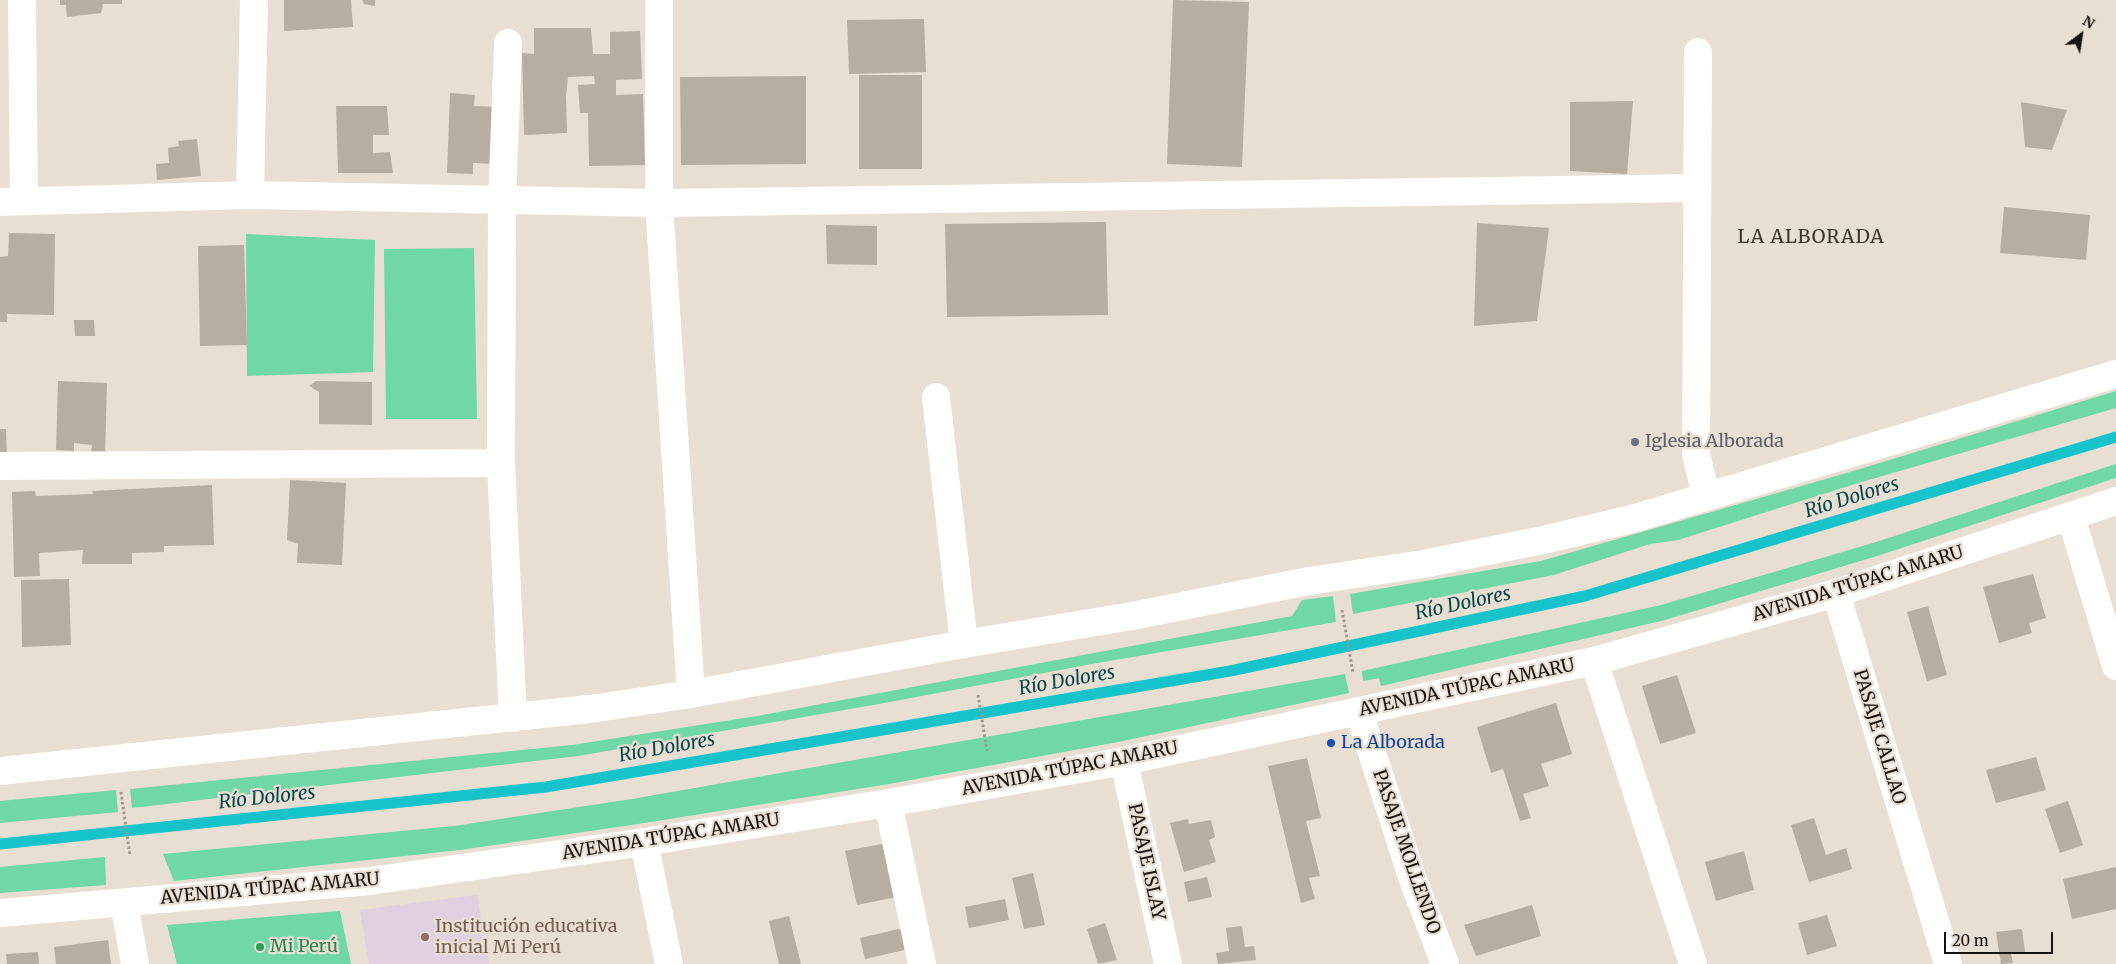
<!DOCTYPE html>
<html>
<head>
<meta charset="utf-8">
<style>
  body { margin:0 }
  #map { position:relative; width:2116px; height:964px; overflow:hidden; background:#e9ded2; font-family:Merriweather,serif }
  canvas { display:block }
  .north { position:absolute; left:2056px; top:10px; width:50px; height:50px; -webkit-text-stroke:4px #e9ded2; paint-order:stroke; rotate:31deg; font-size:14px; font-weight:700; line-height:20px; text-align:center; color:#17130f }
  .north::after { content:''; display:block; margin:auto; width:18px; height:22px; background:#17130f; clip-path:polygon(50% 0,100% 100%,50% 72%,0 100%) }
  .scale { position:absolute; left:1944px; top:932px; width:109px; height:22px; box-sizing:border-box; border:2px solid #17130f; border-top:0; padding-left:6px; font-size:15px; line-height:18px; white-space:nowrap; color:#17130f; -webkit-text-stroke:4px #e9ded2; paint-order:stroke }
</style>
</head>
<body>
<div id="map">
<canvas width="2116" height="964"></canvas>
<div class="north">N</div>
<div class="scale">20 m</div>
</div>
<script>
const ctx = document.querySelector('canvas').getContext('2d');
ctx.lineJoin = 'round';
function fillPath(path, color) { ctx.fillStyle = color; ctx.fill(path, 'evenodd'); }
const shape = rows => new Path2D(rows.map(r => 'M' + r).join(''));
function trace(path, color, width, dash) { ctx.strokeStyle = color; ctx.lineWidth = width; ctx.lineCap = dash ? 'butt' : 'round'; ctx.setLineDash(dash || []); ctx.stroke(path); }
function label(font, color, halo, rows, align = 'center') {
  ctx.font = font + ' Merriweather,serif'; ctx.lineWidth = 4.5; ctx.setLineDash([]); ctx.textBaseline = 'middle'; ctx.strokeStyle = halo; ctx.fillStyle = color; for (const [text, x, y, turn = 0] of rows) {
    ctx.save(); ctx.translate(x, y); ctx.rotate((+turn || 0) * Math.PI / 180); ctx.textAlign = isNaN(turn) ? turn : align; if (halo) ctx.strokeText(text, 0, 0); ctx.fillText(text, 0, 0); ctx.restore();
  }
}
fillPath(shape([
  [477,895,489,964,369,964,360,910]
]), '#e1d0e1');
fillPath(shape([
  [246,234,375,240,373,372,247,376],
  [474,248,477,419,386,419,384,249],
  [2116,391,2116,408,1855,484,1678,540,1650,544,1554,575,1353,614,1350,594,1541,561,1850,472],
  [2116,464,2116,478,1877,556,1665,620,1381,686,1379,678,1363,681,1362,671,1661,605,1873,543],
  [1333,596,1336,622,1092,664,879,704,578,756,132,808,130,789,572,745,757,716,1292,616,1302,600],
  [1345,674,1349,693,1118,742,889,784,638,824,460,850,174,881,163,854,454,826,632,799],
  [116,790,118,812,0,823,0,801],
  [105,857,106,885,0,893,0,867],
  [340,911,351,964,177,964,167,925]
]), '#70d7a6');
trace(shape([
  [0,844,546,787,1230,671,1585,596,2116,437]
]), '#17c3ca', 11);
fillPath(shape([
  [60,0,122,0,122,4,103,4,101,13,67,17,66,5,60,5],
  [284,0,351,0,353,27,284,31],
  [362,0,375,0,375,6,364,4],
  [1173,0,1249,2,1242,167,1167,164],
  [924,19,926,72,849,74,847,20],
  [534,28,591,28,593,54,610,54,610,32,640,31,642,79,616,80,616,95,643,94,645,165,589,166,588,113,580,113,578,85,595,84,594,76,568,77,566,96,567,133,524,135,522,53,534,54],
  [859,75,922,75,922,169,859,169],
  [806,76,806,164,681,165,680,77],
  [450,93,475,95,474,106,500,107,498,164,473,163,473,174,447,173],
  [1633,101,1627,174,1570,171,1570,102],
  [2021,102,2067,110,2052,150,2025,147],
  [336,106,387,106,389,135,373,135,373,153,390,152,393,173,338,173],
  [197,139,201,176,157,180,156,164,169,163,168,148,179,146,178,141],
  [2004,207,2090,215,2086,260,2000,253],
  [1106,222,1108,315,947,317,945,224],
  [1477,223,1549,228,1537,321,1474,326],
  [826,225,877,226,877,265,827,264],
  [9,233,55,234,54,315,7,314,7,322,0,322,0,257,8,256],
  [244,245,247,345,200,346,198,246],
  [74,320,94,320,95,336,75,336],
  [58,381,107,383,105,455,91,455,92,445,74,443,74,451,56,450],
  [316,381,372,382,372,425,319,424,319,392,309,386],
  [0,429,6,429,7,456,0,457],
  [290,480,346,483,342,565,297,563,298,544,287,540],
  [212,485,214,545,164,546,164,552,132,553,132,564,82,564,83,550,39,553,40,576,14,577,12,492,35,491,36,496,93,494,92,491],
  [2033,574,2046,618,2029,623,2032,633,1999,643,1983,587],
  [69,579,71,645,22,647,21,580],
  [1928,606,1947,675,1927,681,1907,612],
  [1677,675,1696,733,1660,744,1642,686],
  [1556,703,1572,754,1541,764,1549,786,1523,794,1531,818,1520,821,1503,769,1491,773,1477,727],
  [2036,757,2046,790,1996,803,1986,770],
  [1307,758,1321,818,1306,821,1320,876,1309,878,1315,899,1301,903,1268,766],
  [2068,801,2083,845,2060,853,2045,809],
  [1814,818,1826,855,1846,848,1852,869,1809,882,1791,825],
  [1188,819,1189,824,1211,820,1215,837,1209,840,1216,862,1184,872,1170,823],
  [887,843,897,897,857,905,845,851],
  [1744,851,1754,890,1716,901,1705,862],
  [2116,867,2116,909,2072,919,2063,879],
  [1033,873,1045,925,1024,929,1012,878],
  [1207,877,1212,897,1188,902,1184,882],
  [1005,899,1009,920,969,928,965,907],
  [1532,905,1541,936,1476,956,1464,925],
  [1827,915,1837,946,1807,955,1798,923],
  [789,916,801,964,779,964,769,921],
  [1105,923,1117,960,1098,964,1087,929],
  [1242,926,1245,947,1254,946,1256,960,1218,964,1216,953,1229,951,1226,928],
  [903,928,909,949,865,959,860,938],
  [2022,929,2025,952,2011,954,2013,963,2001,964,1996,932],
  [108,940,111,964,56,964,54,947],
  [38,952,39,964,7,964,6,954]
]), '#b8ada1');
trace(shape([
  [1342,610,1353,673],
  [978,695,987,751],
  [121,792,130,856]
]), '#a0988e', 3, [2.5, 2.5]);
trace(shape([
  [22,0,24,201],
  [659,0,659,203,691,694],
  [508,43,502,202,501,463,513,718],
  [1698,52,1696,454,1706,495],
  [250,195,254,0],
  [0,202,250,195,659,203,1697,188],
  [936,397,964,644],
  [0,466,501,463],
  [2071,517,2116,666],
  [1836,593,1948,964],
  [1594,661,1693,964],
  [1359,712,1412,877,1445,964],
  [1124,761,1168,964],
  [888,803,922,964],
  [644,842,669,964],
  [124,903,135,964]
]), '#fff', 28);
trace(shape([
  [0,771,590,709,691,694,964,644,1132,616,1309,581,1423,564,1543,540,1632,519,2116,374],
  [0,913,370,881,644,842,888,803,1124,761,1594,661,1836,593,2116,501]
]), '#fff', 28);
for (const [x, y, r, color] of [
  [1635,442,5,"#6b7280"],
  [1331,743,5,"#1a4fb4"],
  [425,937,5,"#8d6e63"],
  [260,947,5,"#2e9e5b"]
]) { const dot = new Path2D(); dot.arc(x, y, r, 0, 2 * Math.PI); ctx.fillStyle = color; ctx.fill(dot); trace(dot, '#e9ded2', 2); }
label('18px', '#5b616d', '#e9ded2', [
  ["Iglesia Alborada",1645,442]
], 'left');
label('18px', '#17130f', '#e9ded2', [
  ["AVENIDA TÚPAC AMARU",1858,584,-17],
  ["AVENIDA TÚPAC AMARU",1467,688,-12],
  ["PASAJE CALLAO",1879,737,73],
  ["AVENIDA TÚPAC AMARU",1070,769,-11],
  ["AVENIDA TÚPAC AMARU",671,837,-9],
  ["PASAJE MOLLENDO",1406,852,71],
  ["PASAJE ISLAY",1146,862,78],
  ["AVENIDA TÚPAC AMARU",270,889,-5]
]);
label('18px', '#164399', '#e9ded2', [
  ["La Alborada",1341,743]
], 'left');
label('18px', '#785e54', '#e9ded2', [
  ["Institución educativa",435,927],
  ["inicial Mi Perú",435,948]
], 'left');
label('18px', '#27864d', '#e9ded2', [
  ["Mi Perú",270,947]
], 'left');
ctx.letterSpacing = '1px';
label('19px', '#3e352c', '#e9ded2', [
  ["LA ALBORADA",1811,238]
]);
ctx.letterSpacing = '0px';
label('italic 19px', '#02484b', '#e9ded2', [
  ["Río Dolores",1852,498,-17],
  ["Río Dolores",1463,604,-12],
  ["Río Dolores",1067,681,-10],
  ["Río Dolores",667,748,-10],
  ["Río Dolores",267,798,-6]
]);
</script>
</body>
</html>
